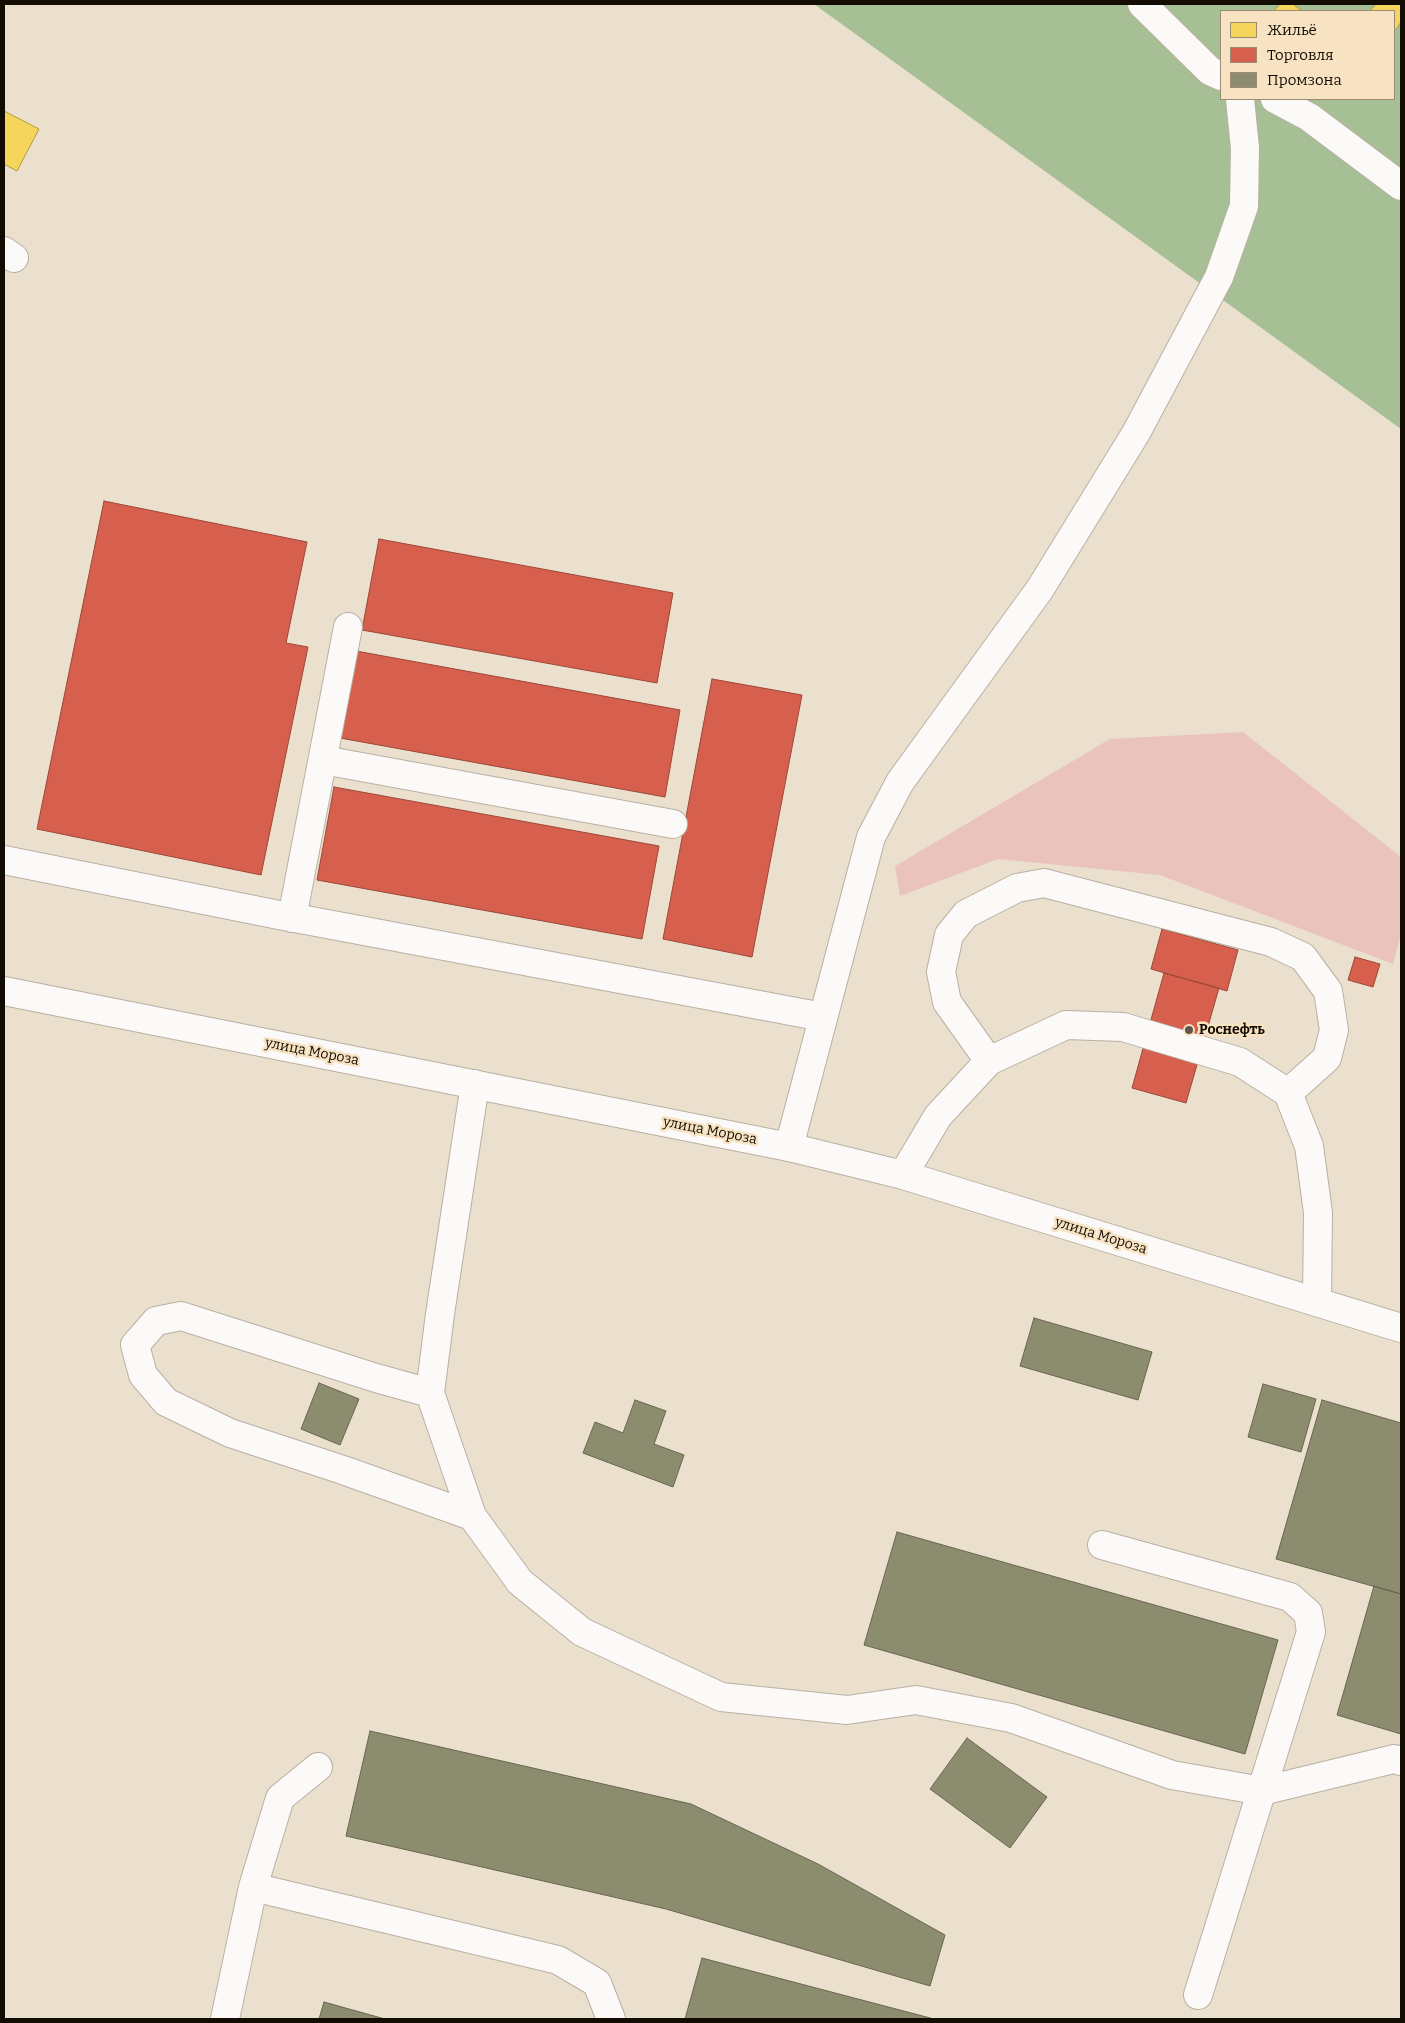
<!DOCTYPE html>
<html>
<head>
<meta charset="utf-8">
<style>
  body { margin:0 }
  #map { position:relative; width:1405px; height:2023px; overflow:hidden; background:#ebdfce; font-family:Bitter,serif }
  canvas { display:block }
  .frame { position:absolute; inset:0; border:5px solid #130c03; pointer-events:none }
  .legend { position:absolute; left:1220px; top:10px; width:175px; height:90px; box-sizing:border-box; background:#f7e2c2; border:1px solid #9c8c76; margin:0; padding:6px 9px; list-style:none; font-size:15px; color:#130c03 }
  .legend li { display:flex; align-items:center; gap:10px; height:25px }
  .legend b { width:25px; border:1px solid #9c8c76 }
</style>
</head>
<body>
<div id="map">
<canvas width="1405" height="2023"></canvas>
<div class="frame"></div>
<ul class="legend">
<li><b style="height:14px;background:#f6d55c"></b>Жильё</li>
<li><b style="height:14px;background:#d6604d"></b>Торговля</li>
<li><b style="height:14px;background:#8c8c6e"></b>Промзона</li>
</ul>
</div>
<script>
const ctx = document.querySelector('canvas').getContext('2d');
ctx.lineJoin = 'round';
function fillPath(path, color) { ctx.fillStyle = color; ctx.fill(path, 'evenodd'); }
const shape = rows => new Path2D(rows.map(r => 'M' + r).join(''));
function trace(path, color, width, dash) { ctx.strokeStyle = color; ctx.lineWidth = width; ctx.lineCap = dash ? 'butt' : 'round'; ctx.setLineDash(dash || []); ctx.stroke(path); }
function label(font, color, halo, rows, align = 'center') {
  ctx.font = font + ' Bitter,serif'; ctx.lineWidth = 5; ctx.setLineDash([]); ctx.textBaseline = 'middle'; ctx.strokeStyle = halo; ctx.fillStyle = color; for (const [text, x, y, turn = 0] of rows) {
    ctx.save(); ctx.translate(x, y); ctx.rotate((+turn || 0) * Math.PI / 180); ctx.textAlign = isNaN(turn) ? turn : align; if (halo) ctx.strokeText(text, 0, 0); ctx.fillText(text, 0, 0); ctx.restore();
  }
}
fillPath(shape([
  [1243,732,1401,857,1401,934,1393,964,1160,875,998,859,900,896,895,866,1110,739]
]), '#eac4bc');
fillPath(shape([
  [814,4,1401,4,1401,429],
  [1221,11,1394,11,1394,99,1221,99]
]), '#a6bf95');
const homes = shape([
  [1280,4,1293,4,1302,11,1274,11,1280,4],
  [1376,4,1401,4,1401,22,1394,32,1394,11,1370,11,1376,4],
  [4,111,39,129,17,171,4,164,4,111]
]);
fillPath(homes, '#f6d55c');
trace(homes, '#b29941', 1);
const shops = shape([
  [104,501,307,542,286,643,308,647,261,875,37,829,104,501],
  [379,539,673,593,657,683,362,630,379,539],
  [356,651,680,710,665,797,340,738,356,651],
  [712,679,802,695,752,957,663,939,712,679],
  [334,787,659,846,642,939,317,880,334,787],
  [1162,929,1238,950,1227,991,1151,969,1162,929],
  [1355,957,1380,964,1373,987,1348,980,1355,957],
  [1164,973,1219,988,1186,1103,1132,1088,1164,973]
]);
fillPath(shops, '#d6604d');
trace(shops, '#9c4737', 1);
const industry = shape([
  [1034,1318,1152,1352,1138,1400,1020,1366,1034,1318],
  [319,1383,359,1399,340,1445,301,1429,319,1383],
  [1263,1384,1316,1399,1301,1452,1248,1437,1263,1384],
  [635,1400,666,1411,654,1444,684,1455,673,1487,583,1453,595,1422,623,1433,635,1400],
  [1322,1400,1401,1423,1401,1594,1276,1559,1322,1400],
  [897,1532,1278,1640,1245,1754,864,1645,897,1532],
  [1374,1586,1401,1594,1401,1734,1337,1715,1374,1586],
  [370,1731,691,1804,818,1864,945,1935,930,1986,666,1909,346,1836,370,1731],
  [967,1738,1047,1797,1010,1848,930,1789,967,1738],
  [702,1958,934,2019,685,2019,702,1958],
  [324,2002,385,2019,319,2019,324,2002]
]);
fillPath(industry, '#8c8c6e');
trace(industry, '#68664e', 1);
const minor = shape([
  [1142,4,1210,71,1221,76],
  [1275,99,1309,117,1401,186],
  [4,251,14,258],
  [323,760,673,824],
  [4,860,279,915,823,1017],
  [292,918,348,627],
  [989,1061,947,1002,941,972,949,935,966,914,1017,888,1044,883,1271,942,1303,957,1328,991,1334,1030,1327,1058,1288,1093],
  [475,1084,440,1314,430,1393,472,1516,520,1582,582,1632,721,1697,847,1710,916,1700,1011,1718,1172,1775,1262,1791,1394,1759,1401,1761],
  [789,1147,871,837,900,782,1040,589,1136,433,1219,277,1244,206,1245,148,1240,99],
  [903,1175,938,1116,989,1061,1066,1025,1123,1027,1240,1062,1288,1093,1309,1146,1318,1213,1317,1302],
  [430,1393,376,1378,181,1316,156,1321,135,1345,143,1375,166,1402,230,1433,343,1470,472,1516],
  [1102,1545,1290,1597,1308,1613,1311,1632,1198,1995],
  [253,1887,558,1960,597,1983,611,2019],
  [225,2019,253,1887,280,1798,318,1767]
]);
const major = shape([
  [4,991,789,1147,903,1175,1401,1328]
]);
trace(minor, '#b9b0a3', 30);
trace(major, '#b9b0a3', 30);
trace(minor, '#fcfaf8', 28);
trace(major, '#fcfaf8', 28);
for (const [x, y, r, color] of [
  [1189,1030,5,"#5f564a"]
]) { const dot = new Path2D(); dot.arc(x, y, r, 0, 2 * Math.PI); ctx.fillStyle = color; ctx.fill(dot); trace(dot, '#f7e2c2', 2); }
label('bold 14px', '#130c03', '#f7e2c2', [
  ["Роснефть",1199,1030]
], 'left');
label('14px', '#130c03', '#f7e2c2', [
  ["улица Мороза",312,1052,11],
  ["улица Мороза",710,1131,11],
  ["улица Мороза",1101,1236,17]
]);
</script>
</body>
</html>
